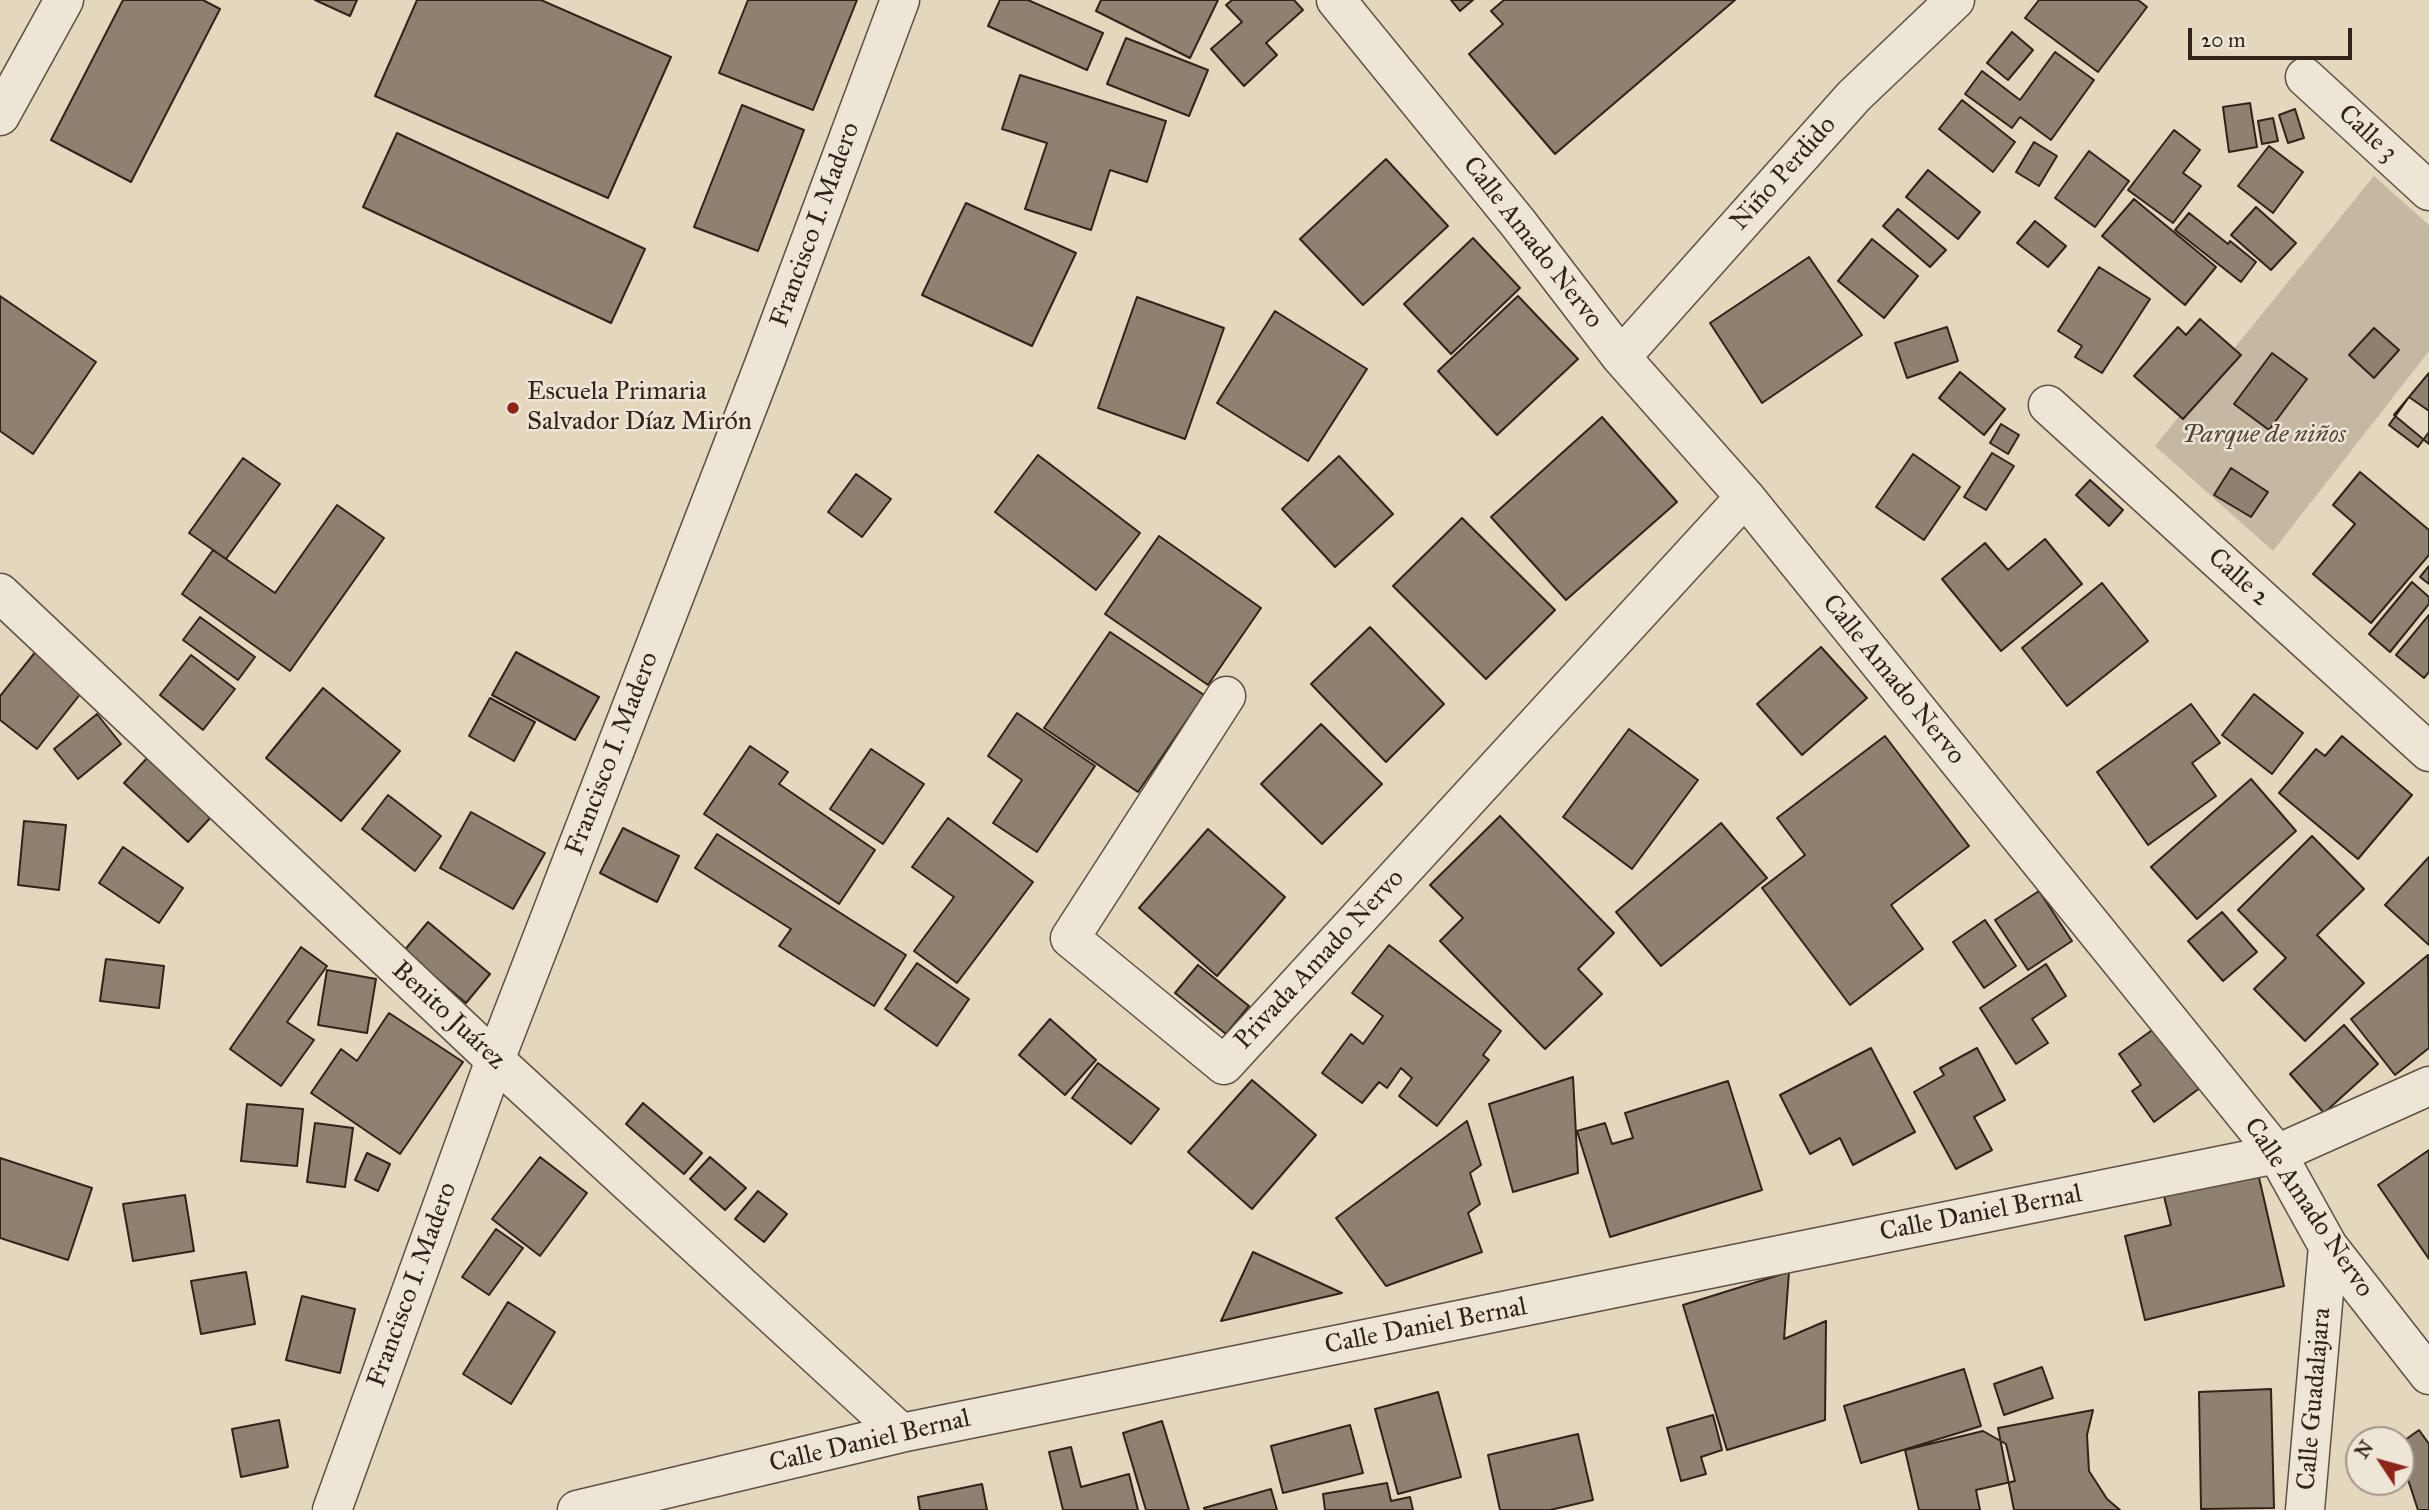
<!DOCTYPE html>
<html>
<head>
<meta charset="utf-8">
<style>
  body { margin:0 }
  #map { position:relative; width:2429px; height:1510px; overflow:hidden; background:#e3d7be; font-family:"IM FELL Great Primer",serif }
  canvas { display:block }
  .north { position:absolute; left:2345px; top:1426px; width:70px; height:70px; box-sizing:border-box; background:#ede5d5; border:2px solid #a2978a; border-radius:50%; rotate:306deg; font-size:19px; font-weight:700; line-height:28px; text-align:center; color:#32231a }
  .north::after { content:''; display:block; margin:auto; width:24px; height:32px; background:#8f2418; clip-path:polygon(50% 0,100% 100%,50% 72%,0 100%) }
  .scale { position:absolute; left:2188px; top:28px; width:164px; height:32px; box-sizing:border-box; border:4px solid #32231a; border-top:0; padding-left:9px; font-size:21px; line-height:24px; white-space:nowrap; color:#32231a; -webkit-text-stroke:5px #ede5d5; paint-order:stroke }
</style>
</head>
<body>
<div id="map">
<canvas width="2429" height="1510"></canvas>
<div class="north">N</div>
<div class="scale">20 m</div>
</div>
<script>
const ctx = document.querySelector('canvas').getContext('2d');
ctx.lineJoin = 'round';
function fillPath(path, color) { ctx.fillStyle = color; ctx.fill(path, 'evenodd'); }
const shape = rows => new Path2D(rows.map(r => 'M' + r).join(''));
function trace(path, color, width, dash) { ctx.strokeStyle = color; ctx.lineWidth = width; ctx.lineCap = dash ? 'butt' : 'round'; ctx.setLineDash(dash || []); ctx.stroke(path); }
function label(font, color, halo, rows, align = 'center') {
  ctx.font = font + ' "IM FELL Great Primer",serif'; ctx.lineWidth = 5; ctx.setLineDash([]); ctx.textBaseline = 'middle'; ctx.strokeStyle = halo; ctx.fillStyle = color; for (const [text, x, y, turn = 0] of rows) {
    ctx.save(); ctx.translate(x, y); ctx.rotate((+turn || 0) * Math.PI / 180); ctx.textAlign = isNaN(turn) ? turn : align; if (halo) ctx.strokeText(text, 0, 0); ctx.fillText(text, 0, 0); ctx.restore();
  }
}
fillPath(shape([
  [2374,176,2429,225,2429,351,2273,551,2155,446]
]), '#c5b8a2');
const building = shape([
  [123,0,203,0,220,9,131,182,51,140,123,0],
  [315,0,357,0,350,16,315,0],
  [417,0,541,0,671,57,608,198,375,96,417,0],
  [748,0,857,0,813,110,719,73,748,0],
  [1000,0,1028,0,1103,33,1087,70,988,26,1000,0],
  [1101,0,1218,0,1190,58,1096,11,1101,0],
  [1232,0,1294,0,1303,10,1266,43,1277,55,1244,86,1211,49,1242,22,1226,5,1232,0],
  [1451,0,1473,0,1460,11,1451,0],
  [1504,0,1735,0,1555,154,1469,54,1503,24,1491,11,1504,0],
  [2039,0,2138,0,2147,7,2098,72,2025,18,2039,0],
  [2012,32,2033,50,2008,80,1987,63,2012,32],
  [1126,38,1208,70,1189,116,1107,84,1126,38],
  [2055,52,2094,80,2051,140,2020,117,2012,128,1965,94,1982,71,2020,100,2055,52],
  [1020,75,1166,121,1147,182,1110,170,1091,230,1025,209,1047,143,1002,129,1020,75],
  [1962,100,2015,142,1993,172,1939,129,1962,100],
  [2250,103,2257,147,2229,152,2223,107,2250,103],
  [742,105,804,130,758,251,694,227,742,105],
  [2295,109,2304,138,2288,143,2279,115,2295,109],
  [2273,118,2278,141,2262,144,2258,121,2273,118],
  [2174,130,2200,150,2183,173,2201,186,2173,223,2128,190,2174,130],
  [397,133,645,249,611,323,363,207,397,133],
  [2034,142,2057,156,2039,186,2016,172,2034,142],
  [2269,146,2303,172,2273,213,2238,186,2269,146],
  [2089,151,2129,181,2095,227,2055,198,2089,151],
  [1386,159,1448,226,1363,305,1300,239,1386,159],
  [1928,170,1980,212,1958,239,1906,197,1928,170],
  [2134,199,2216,267,2185,305,2102,236,2134,199],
  [966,203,1076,253,1032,346,922,295,966,203],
  [2256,207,2296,243,2271,270,2231,235,2256,207],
  [1898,209,1946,250,1930,267,1883,226,1898,209],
  [2189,213,2228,244,2230,241,2256,262,2241,282,2175,230,2189,213],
  [2035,221,2066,246,2048,267,2017,243,2035,221],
  [1473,238,1520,288,1451,354,1404,304,1473,238],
  [1872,239,1918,276,1884,318,1838,281,1872,239],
  [1809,257,1862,335,1762,403,1710,323,1809,257],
  [2099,267,2150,299,2102,373,2075,357,2082,346,2058,331,2099,267],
  [0,296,96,362,33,454,0,431,0,296],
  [1518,296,1578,359,1497,435,1438,371,1518,296],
  [1137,297,1224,328,1185,439,1098,408,1137,297],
  [1275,311,1367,369,1308,461,1217,403,1275,311],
  [2200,319,2241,355,2183,419,2134,376,2178,327,2186,335,2200,319],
  [1947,327,1958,361,1907,378,1895,343,1947,327],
  [2374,328,2399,350,2374,378,2349,355,2374,328],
  [2272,353,2307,379,2269,430,2234,404,2272,353],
  [1960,372,2005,409,1984,435,1939,398,1960,372],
  [2429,373,2429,444,2394,415,2429,373],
  [2409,397,2429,411,2429,432,2418,447,2389,425,2409,397],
  [1602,417,1677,502,1566,600,1491,517,1602,417],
  [2001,424,2019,435,2008,454,1990,443,2001,424],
  [1992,453,2014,466,1986,510,1964,497,1992,453],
  [1913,454,1960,487,1924,540,1876,507,1913,454],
  [1038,455,1140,533,1096,590,995,512,1038,455],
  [1339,456,1393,514,1335,567,1282,509,1339,456],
  [243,458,280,484,226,559,189,533,243,458],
  [2231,468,2268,492,2251,517,2214,495,2231,468],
  [2360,472,2429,530,2429,555,2371,623,2313,574,2355,524,2333,505,2360,472],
  [856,474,891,499,862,537,828,512,856,474],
  [2090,480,2123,510,2109,526,2076,495,2090,480],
  [337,505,384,538,290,671,182,594,213,550,275,593,337,505],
  [1462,518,1555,610,1486,679,1393,586,1462,518],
  [1159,536,1261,608,1208,685,1105,614,1159,536],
  [2045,539,2082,584,2001,651,1942,579,1985,543,2008,570,2045,539],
  [2429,566,2429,584,2420,577,2429,566],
  [2412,582,2429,597,2429,604,2390,652,2369,634,2412,582],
  [2102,583,2148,641,2067,706,2022,648,2102,583],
  [2429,615,2429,672,2424,678,2396,655,2429,615],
  [200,617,255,657,238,680,183,640,200,617],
  [1370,627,1444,704,1386,762,1311,684,1370,627],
  [1110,632,1204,695,1138,792,1044,728,1110,632],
  [1821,647,1867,698,1802,755,1757,704,1821,647],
  [37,650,85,688,37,749,0,720,0,696,37,650],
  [516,652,599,697,575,740,492,695,516,652],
  [191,655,235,689,203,730,160,695,191,655],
  [323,688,400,751,341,821,266,758,323,688],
  [2254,694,2303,733,2272,774,2222,735,2254,694],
  [490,698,535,722,514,761,469,736,490,698],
  [2191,704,2220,743,2192,763,2216,796,2148,845,2097,772,2191,704],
  [1017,713,1095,766,1037,852,993,823,1022,780,988,756,1017,713],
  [97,714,121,744,78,779,54,749,97,714],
  [1321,724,1382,784,1322,844,1261,784,1321,724],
  [1629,729,1698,780,1632,869,1563,817,1629,729],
  [1885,736,1969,846,1891,905,1923,949,1850,1005,1762,888,1805,855,1777,818,1885,736],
  [2342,736,2412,795,2358,859,2279,793,2316,749,2325,756,2342,736],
  [750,746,788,772,779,784,875,850,839,904,704,814,750,746],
  [871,749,924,784,883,844,830,809,871,749],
  [149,756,213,815,188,842,124,783,149,756],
  [2251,779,2296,831,2197,919,2151,867,2251,779],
  [388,795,441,836,415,871,362,829,388,795],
  [471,812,545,853,513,909,440,868,471,812],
  [1500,816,1614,933,1578,969,1602,994,1545,1049,1440,941,1463,918,1430,885,1500,816],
  [948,818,1033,882,957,983,914,951,954,897,912,867,948,818],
  [24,821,66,825,59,890,18,885,24,821],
  [1721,823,1767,878,1661,966,1616,912,1721,823],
  [623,828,679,856,657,902,600,873,623,828],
  [1208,829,1285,897,1217,976,1139,908,1208,829],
  [717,834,906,955,874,1006,779,946,791,929,695,868,717,834],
  [2312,836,2364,889,2317,935,2364,983,2305,1041,2254,989,2286,958,2238,910,2312,836],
  [123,847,183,888,159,923,99,883,123,847],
  [2429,857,2429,945,2385,905,2429,857],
  [2039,891,2072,941,2028,970,1995,920,2039,891],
  [2222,912,2257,952,2223,981,2188,941,2222,912],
  [1985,920,2016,966,1984,988,1953,942,1985,920],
  [428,922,490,974,466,1003,404,951,428,922],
  [1389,945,1501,1031,1483,1055,1489,1060,1437,1126,1399,1096,1412,1078,1401,1068,1387,1088,1379,1082,1362,1103,1322,1073,1351,1034,1363,1044,1383,1016,1352,993,1389,945],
  [301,947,327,966,287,1022,314,1040,281,1086,230,1049,301,947],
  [2428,955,2429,1048,2395,1075,2351,1019,2428,955],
  [106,959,164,966,159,1008,100,1001,106,959],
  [917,963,969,999,937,1046,885,1009,917,963],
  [2046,964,2066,996,2032,1019,2048,1043,2016,1064,1980,1008,2046,964],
  [1198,965,1249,1006,1226,1034,1175,993,1198,965],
  [327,970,376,979,367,1033,318,1025,327,970],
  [389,1013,463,1062,400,1154,311,1093,341,1049,357,1061,389,1013],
  [1050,1019,1096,1060,1065,1095,1019,1055,1050,1019],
  [2344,1025,2378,1064,2324,1113,2290,1074,2344,1025],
  [2155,1028,2200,1088,2154,1122,2132,1091,2141,1085,2119,1054,2155,1028],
  [1871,1048,1915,1132,1853,1165,1840,1138,1810,1154,1780,1095,1871,1048],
  [1977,1048,2005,1100,1974,1117,1992,1150,1956,1169,1914,1092,1944,1075,1940,1068,1977,1048],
  [1098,1063,1159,1109,1131,1144,1072,1098,1098,1063],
  [1573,1077,1578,1173,1513,1192,1489,1104,1573,1077],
  [1252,1080,1316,1135,1252,1209,1188,1152,1252,1080],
  [1728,1081,1762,1190,1610,1237,1577,1131,1605,1123,1612,1144,1633,1138,1625,1113,1728,1081],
  [643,1103,702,1153,684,1174,626,1124,643,1103],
  [247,1104,303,1109,297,1166,241,1161,247,1104],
  [1467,1121,1481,1165,1470,1173,1480,1204,1468,1213,1482,1252,1386,1286,1336,1218,1467,1121],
  [315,1123,353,1128,345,1187,307,1182,315,1123],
  [2429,1150,2429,1259,2378,1185,2429,1150],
  [367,1153,390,1164,378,1191,355,1180,367,1153],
  [540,1157,587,1193,540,1256,492,1219,540,1157],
  [710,1157,746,1188,725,1210,690,1179,710,1157],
  [0,1158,92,1188,68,1260,0,1238,0,1158],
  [2257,1169,2284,1286,2145,1320,2125,1236,2171,1225,2163,1192,2257,1169],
  [758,1191,787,1214,764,1242,735,1219,758,1191],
  [185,1195,194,1251,133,1261,123,1204,185,1195],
  [496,1229,523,1248,489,1295,462,1277,496,1229],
  [1253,1252,1342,1293,1221,1321,1253,1252],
  [246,1272,255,1324,201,1334,191,1281,246,1272],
  [1789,1272,1784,1339,1826,1321,1825,1420,1727,1450,1683,1305,1789,1272],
  [302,1296,355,1309,340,1373,286,1360,302,1296],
  [508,1302,555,1332,511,1404,463,1374,508,1302],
  [2042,1367,2053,1398,2004,1415,1994,1384,2042,1367],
  [1964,1369,1981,1426,1861,1463,1844,1406,1964,1369],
  [2271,1389,2274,1508,2201,1509,2199,1392,2271,1389],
  [1438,1392,1461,1477,1398,1494,1375,1409,1438,1392],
  [2093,1410,2087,1435,2089,1471,2107,1499,2120,1510,2014,1510,1998,1428,2093,1410],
  [1713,1415,1722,1450,1701,1457,1706,1474,1681,1481,1667,1428,1713,1415],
  [279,1420,288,1467,241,1477,232,1429,279,1420],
  [1162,1421,1189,1510,1146,1510,1123,1433,1162,1421],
  [1350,1425,1363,1473,1283,1493,1271,1446,1350,1425],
  [2419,1430,2429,1444,2429,1510,2418,1510,2401,1458,2401,1443,2419,1430],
  [1983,1431,2006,1444,2015,1481,1976,1490,1980,1510,1919,1510,1905,1450,1983,1431],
  [1578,1434,1593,1500,1550,1510,1500,1510,1488,1455,1578,1434],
  [1071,1447,1081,1487,1129,1474,1138,1510,1063,1510,1049,1452,1071,1447],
  [1387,1483,1391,1501,1410,1497,1413,1510,1325,1510,1323,1494,1387,1483],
  [982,1484,987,1510,920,1510,918,1497,982,1484],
  [1271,1489,1277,1510,1205,1510,1204,1508,1271,1489]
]);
fillPath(building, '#8e816f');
trace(building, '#32231a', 2);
const minor = shape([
  [1336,0,1518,223,1621,357,1745,497,2277,1154,2328,1246,2429,1375],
  [2305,77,2429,191],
  [0,116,64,0],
  [1621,357,1854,96,1955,0],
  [2048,405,2429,752],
  [0,593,495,1060,901,1433],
  [1226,696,1070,938,1224,1065,1745,497],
  [332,1510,495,1060,765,362,900,0],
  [577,1510,901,1433,2277,1154,2429,1086],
  [2305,1510,2328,1246]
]);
trace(minor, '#5e5043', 41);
trace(minor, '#ede5d5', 38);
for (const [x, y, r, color] of [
  [513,408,7,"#8f2418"]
]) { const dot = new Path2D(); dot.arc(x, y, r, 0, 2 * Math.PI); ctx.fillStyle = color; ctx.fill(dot); trace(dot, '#ede5d5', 2.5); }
label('26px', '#32231a', '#ede5d5', [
  ["Calle 3",2367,134,43],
  ["Niño Perdido",1784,174,-48],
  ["Francisco I. Madero",816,225,-70],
  ["Calle Amado Nervo",1532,243,52],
  ["Calle 2",2238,578,42],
  ["Calle Amado Nervo",1893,680,51],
  ["Francisco I. Madero",613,754,-69],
  ["Privada Amado Nervo",1320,960,-47],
  ["Benito Juárez",448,1016,43],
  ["Calle Amado Nervo",2308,1208,56],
  ["Calle Daniel Bernal",1981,1214,-11],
  ["Francisco I. Madero",413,1285,-70],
  ["Calle Daniel Bernal",1426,1327,-11],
  ["Calle Guadalajara",2315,1399,-85],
  ["Calle Daniel Bernal",870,1442,-13]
]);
label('26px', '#32231a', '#ede5d5', [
  ["Escuela Primaria",527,393],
  ["Salvador Díaz Mirón",527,423]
], 'left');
label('italic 26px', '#57483c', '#ede5d5', [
  ["Parque de niños",2264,436]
]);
</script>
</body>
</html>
